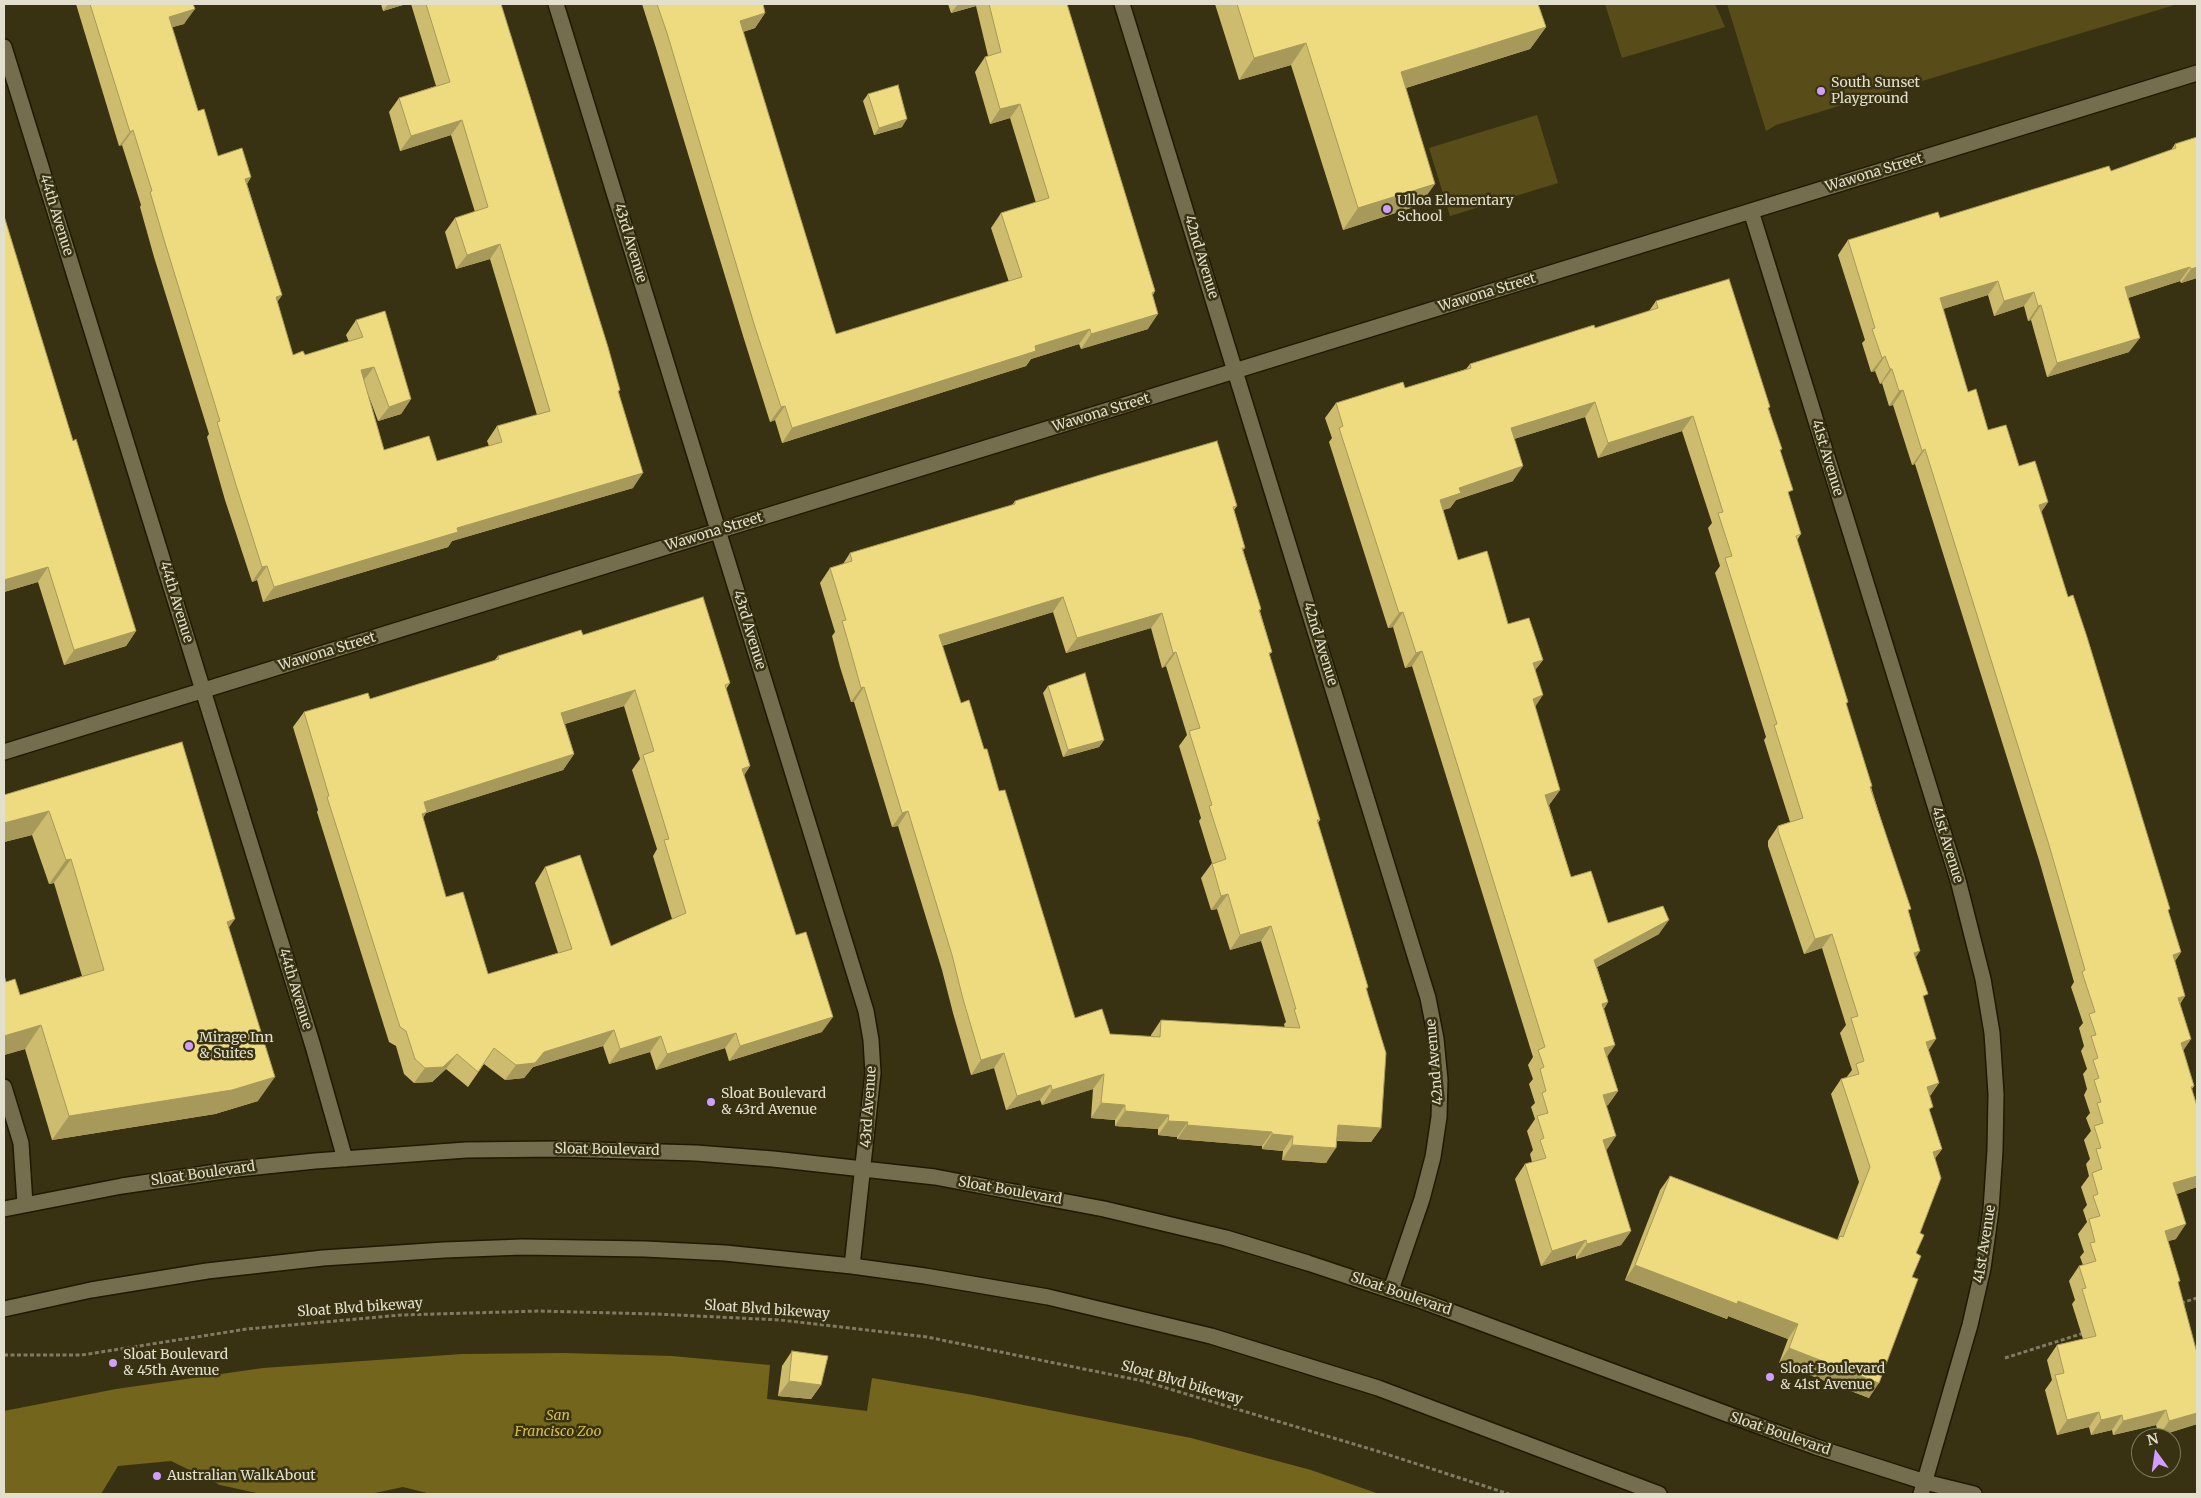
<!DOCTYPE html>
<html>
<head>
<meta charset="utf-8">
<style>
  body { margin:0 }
  #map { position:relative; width:2201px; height:1498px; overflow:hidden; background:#383213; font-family:Merriweather,serif }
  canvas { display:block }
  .frame { position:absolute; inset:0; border:5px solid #e2dfcd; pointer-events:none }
  .north { position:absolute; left:2131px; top:1428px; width:50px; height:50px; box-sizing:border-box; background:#383213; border:1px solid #7c775d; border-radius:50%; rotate:346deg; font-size:14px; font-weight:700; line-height:20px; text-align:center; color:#e2dfcd }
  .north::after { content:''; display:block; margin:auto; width:18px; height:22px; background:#d19dfe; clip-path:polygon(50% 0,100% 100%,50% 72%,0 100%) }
</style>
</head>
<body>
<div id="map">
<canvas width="2201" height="1498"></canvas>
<div class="frame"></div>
<div class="north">N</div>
</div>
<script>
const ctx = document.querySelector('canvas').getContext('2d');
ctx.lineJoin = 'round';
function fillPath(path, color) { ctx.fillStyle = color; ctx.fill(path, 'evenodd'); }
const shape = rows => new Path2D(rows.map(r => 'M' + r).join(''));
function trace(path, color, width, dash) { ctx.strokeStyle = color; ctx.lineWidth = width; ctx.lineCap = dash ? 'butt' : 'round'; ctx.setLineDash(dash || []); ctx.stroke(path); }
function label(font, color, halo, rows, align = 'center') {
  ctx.font = font + ' Merriweather,serif'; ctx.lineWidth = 5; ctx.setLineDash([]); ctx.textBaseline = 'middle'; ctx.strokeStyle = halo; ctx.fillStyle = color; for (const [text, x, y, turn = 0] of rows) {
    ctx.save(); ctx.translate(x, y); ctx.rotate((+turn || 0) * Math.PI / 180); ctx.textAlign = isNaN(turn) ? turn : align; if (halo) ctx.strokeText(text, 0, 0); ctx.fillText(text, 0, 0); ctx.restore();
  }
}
fillPath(shape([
  [1605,4,1715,4,1725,27,1622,58],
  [1727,4,2178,4,1776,125,1766,131],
  [1537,115,1558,183,1450,216,1429,148]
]), '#584d19');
fillPath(shape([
  [564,1353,672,1356,770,1365,767,1399,867,1411,872,1378,973,1395,1191,1438,1311,1470,1379,1494,431,1494,403,1487,370,1494,261,1494,220,1485,171,1461,118,1466,101,1494,4,1494,4,1411,116,1389,263,1368,462,1354]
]), '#73651c');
const minor = shape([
  [556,4,866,1011,871,1040,873,1073,852,1266],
  [1122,4,1428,998,1436,1039,1440,1080,1439,1117,1433,1157,1422,1199,1391,1290],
  [4,47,313,1046,345,1159],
  [1751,211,1958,880,1983,979,1992,1033,1996,1094,1995,1150,1991,1210,1983,1268,1970,1325,1921,1494],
  [4,752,2197,73],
  [4,1087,21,1143,25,1204],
  [4,1209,122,1186,237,1169,315,1161,466,1150,558,1149,696,1153,773,1159,935,1177,1104,1209,1226,1238,1308,1263,1425,1302,1816,1447,1925,1482,1974,1494],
  [4,1309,91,1290,207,1271,323,1258,444,1250,522,1247,645,1249,725,1253,852,1266,925,1276,1048,1297,1211,1336,1378,1388,1659,1494]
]);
trace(minor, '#1f1900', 18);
trace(shape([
  [2181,1303,2197,1298],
  [4,1355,82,1355,247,1329,401,1315,539,1311,656,1314,780,1320,927,1337,1143,1381,1377,1451,1509,1494],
  [2005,1358,2084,1333]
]), '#807b62', 3, [4, 2.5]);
trace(minor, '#746e4e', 15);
fillPath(shape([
  [76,4,193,4,184,24,172,27,198,111,218,156,251,177,247,184,282,295,277,302,293,355,305,355,349,342,346,335,356,320,411,399,401,414,378,421,368,394,384,450,437,461,489,446,487,441,497,426,537,415,490,259,456,269,445,232,455,218,475,212,451,135,400,151,389,112,399,98,436,86,411,4,501,4,619,392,633,488,452,541,448,547,263,602,257,580,252,582,225,500,207,437,209,434,154,257,140,207,141,205,122,145,119,146],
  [381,4,406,4,383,11],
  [642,4,763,4,765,13,755,28,743,32,836,334,1009,282,991,228,1001,213,1036,203,1010,118,990,124,975,72,985,57,988,56,976,6,951,13,948,4,1067,4,1155,291,1153,295,1148,329,1081,349,1079,344,1031,359,1026,366,782,443,775,420,770,422,744,339,656,48],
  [1215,4,1538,4,1546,27,1530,49,1406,88,1420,205,1343,230,1291,65,1239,80],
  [868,94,902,127,874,135,863,101],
  [2197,137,2197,278,2181,283,2180,281,2128,298,2129,352,2047,377,2031,320,2028,321,2024,306,1994,316,1988,295,1943,309,1968,392,1988,430,2048,502,2041,512,2181,952,2175,961,2185,996,2180,1004,2191,1039,2183,1050,2194,1086,2192,1089,2197,1106,2197,1187,2177,1194,2176,1239,2168,1241,2178,1284,2197,1424,2159,1436,2156,1425,2113,1435,2112,1430,2091,1435,2089,1427,2057,1435,2045,1390,2052,1380,2047,1360,2057,1345,2083,1339,2072,1304,2075,1300,2069,1281,2079,1266,2083,1265,2080,1257,2084,1252,2078,1234,2087,1222,2083,1210,2087,1205,2081,1187,2089,1176,2086,1164,2090,1159,2084,1140,2091,1131,2086,1118,2090,1113,2084,1095,2087,1089,2083,1074,2087,1069,2081,1051,2084,1046,2079,1028,2083,1023,2071,987,2074,982,2039,860,1915,464,1912,465,1893,405,1889,406,1882,383,1880,384,1875,371,1871,372,1862,343,1865,340,1838,255,1848,240,1940,218,2111,171,2171,150,2175,144],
  [4,216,73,441,136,631,126,646,64,665,38,582,4,592],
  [1656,301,1769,409,1780,451,1789,495,1801,534,1797,540,1848,702,1846,704,1909,912,1916,958,1924,1000,1928,1050,1939,1083,1930,1096,1930,1112,1942,1149,1935,1158,1920,1233,1912,1277,1869,1398,1779,1363,1788,1339,1728,1316,1727,1319,1625,1280,1660,1190,1670,1176,1837,1240,1859,1182,1831,1094,1841,1079,1846,1078,1852,1070,1840,1033,1846,1025,1822,948,1804,954,1768,846,1768,841,1778,826,1790,822,1764,740,1766,737,1715,573,1720,566,1708,528,1712,523,1682,431,1598,458,1585,417,1514,439,1513,481,1456,500,1450,508,1443,510,1458,560,1508,624,1543,660,1535,670,1535,707,1560,790,1549,805,1571,877,1608,923,1659,934,1597,967,1608,1002,1604,1009,1615,1045,1607,1056,1618,1091,1608,1105,1606,1106,1606,1151,1631,1231,1621,1245,1576,1259,1576,1255,1541,1266,1515,1179,1525,1164,1532,1162,1530,1154,1533,1150,1527,1131,1535,1119,1531,1107,1535,1103,1529,1084,1533,1079,1528,1065,1533,1057,1412,666,1405,668,1393,627,1388,628,1329,442,1332,438,1325,418,1336,403,1405,388,1466,369,1470,364,1595,328,1649,311],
  [1015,501,1237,506,1234,510,1245,548,1243,550,1261,609,1260,611,1272,652,1269,655,1320,820,1318,823,1368,987,1367,989,1381,1128,1371,1142,1337,1141,1326,1163,1282,1160,1283,1151,1262,1149,1262,1146,1177,1139,1177,1137,1158,1135,1158,1129,1115,1126,1115,1120,1091,1118,1093,1089,1042,1105,1040,1100,1006,1110,994,1068,971,1075,953,1013,942,970,898,826,892,827,854,702,851,702,840,667,832,636,835,632,820,583,830,568,843,564,850,553,1012,505],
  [1053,612,1066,653,1151,628,1162,668,1166,666,1187,735,1179,746,1201,818,1199,821,1212,863,1201,878,1211,910,1217,909,1230,950,1261,941,1286,1022,1284,1024,1285,1028,1161,1020,1151,1035,1151,1037,1110,1034,1075,1018,999,791,984,749,961,703,942,646],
  [583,635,730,683,726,689,750,766,744,775,822,1032,729,1061,725,1048,656,1070,650,1052,609,1064,603,1046,533,1067,524,1078,505,1080,484,1064,468,1087,446,1069,432,1082,414,1083,404,1074,396,1046,389,1042,317,812,318,810,293,727,304,712,370,699,494,661,498,656],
  [624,706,640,759,632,770,657,849,653,856,672,919,611,946,545,867,535,883,558,953,488,974,446,897,423,818,426,813,563,770,574,754,565,724],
  [1048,686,1104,740,1099,747,1063,757,1043,693],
  [182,742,229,928,258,1101,215,1114,52,1140,25,1049,4,1055,4,975,6,982,20,995,82,976,54,883,49,884,32,835,4,842,4,795],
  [792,1351,821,1385,811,1399,778,1396,782,1366]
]), '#cdbc6d');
fillPath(shape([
  [388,4,406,4,383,11],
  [958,4,977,4,976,6,951,13],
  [195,9,184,24,159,31,169,17],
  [765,13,755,28,729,36,740,21],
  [1546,27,1530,49,1386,94,1401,72],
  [1306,43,1291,65,1239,80,1254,58],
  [1020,104,1010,118,990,124,1000,109],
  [907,119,902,127,874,135,879,128],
  [462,120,451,135,400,151,411,136],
  [133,130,122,145,119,146,130,132],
  [251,177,241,192,245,179],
  [1435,184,1420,205,1343,230,1358,208],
  [500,244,490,259,456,269,467,255],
  [2190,267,2180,281,2115,302,2125,287],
  [2197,267,2197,278,2181,283,2191,269],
  [1998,281,1988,295,1929,313,1940,298],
  [2034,292,2024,306,1994,316,2004,301],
  [282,295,272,310,276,297],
  [2041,305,2031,320,2028,321,2038,306],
  [1158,314,1148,329,1081,349,1091,334],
  [1090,329,1079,344,1031,359,1026,366,782,443,792,428,1035,346],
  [2140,338,2129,352,2047,377,2057,363],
  [1885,356,1875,371,1871,372,1882,358],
  [374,367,363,381,361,370],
  [1890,369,1892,369,1882,383,1880,384],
  [1903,390,1893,405,1889,406,1899,391],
  [411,399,401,414,378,421,389,407],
  [1595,402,1585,417,1501,443,1511,428],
  [785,406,775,420,770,422,781,407],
  [1693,416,1682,431,1598,458,1608,443],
  [1925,449,1915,464,1912,465,1922,451],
  [1523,466,1513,481,1456,500,1450,508,1429,514,1440,500,1459,488],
  [643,473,633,488,452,541,448,547,263,602,274,587,457,528],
  [2048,502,2038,517,2039,505],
  [267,566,257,580,252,582,262,567],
  [48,567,38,582,4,592,4,580],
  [1063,597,1053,612,928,650,939,635],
  [1403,612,1393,627,1388,628,1399,613],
  [1162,613,1151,628,1066,653,1077,638],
  [136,631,126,646,64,665,74,650],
  [1422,651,1412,666,1405,668,1416,653],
  [1176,652,1166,666,1162,668,1173,653],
  [1543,660,1532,674,1533,663],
  [864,687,854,702,851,702,861,688],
  [635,690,624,706,551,728,561,713],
  [1543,695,1533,710,1533,699],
  [1104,740,1099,747,1063,757,1068,750],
  [574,754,563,770,426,813,416,827,424,802],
  [750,766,740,782,742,769],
  [1560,790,1549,805,1535,810,1545,795],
  [49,811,32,835,4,842,4,823],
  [908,811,898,826,892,827,902,813],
  [71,859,54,883,49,884,66,860],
  [1228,894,1217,909,1211,910,1221,896],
  [235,919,218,943,227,922],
  [1669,920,1659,934,1584,974,1594,960],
  [1271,926,1261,941,1230,950,1240,935],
  [1832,934,1822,948,1804,954,1815,939],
  [1920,951,1910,966,1914,953],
  [2181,952,2171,967,2173,955],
  [2185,996,2175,1010,2178,998],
  [1608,1002,1598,1017,1602,1004],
  [833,1017,822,1032,729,1061,740,1046],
  [41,1025,25,1049,4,1055,4,1036],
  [614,1030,603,1046,533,1067,524,1078,505,1080,516,1065,544,1052],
  [736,1033,725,1048,656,1070,667,1054],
  [661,1036,650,1052,609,1064,620,1049],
  [1936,1039,1926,1054,1926,1042],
  [2191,1039,2181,1054,2181,1043],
  [1615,1045,1605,1060,1604,1048],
  [1004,1053,994,1068,971,1075,981,1060],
  [457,1054,446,1069,432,1082,414,1083,425,1068],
  [1104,1074,1093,1089,1042,1105,1052,1090],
  [275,1077,258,1101,215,1114,52,1140,69,1116],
  [1939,1083,1928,1098,1927,1087],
  [1051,1085,1040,1100,1006,1110,1017,1096],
  [1618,1091,1608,1105,1593,1110,1603,1095],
  [1101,1103,1125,1105,1115,1120,1091,1118],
  [1125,1111,1169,1115,1158,1129,1115,1126],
  [1168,1121,1188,1122,1177,1137,1158,1135],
  [1187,1125,1272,1132,1262,1146,1177,1139],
  [1338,1125,1381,1128,1371,1142,1327,1140],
  [1272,1134,1293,1136,1283,1151,1262,1149],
  [1616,1136,1606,1151,1603,1140],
  [1292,1145,1336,1148,1326,1163,1282,1160],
  [1942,1149,1931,1164,1933,1152],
  [2197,1176,2197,1187,2163,1198,2173,1183],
  [2186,1224,2176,1239,2154,1245,2165,1231],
  [1631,1231,1621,1245,1576,1259,1587,1244],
  [1586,1240,1576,1255,1541,1266,1552,1251],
  [1635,1265,1738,1301,1798,1324,1788,1339,1728,1316,1727,1319,1625,1280],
  [1789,1348,1879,1383,1869,1398,1779,1363],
  [789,1381,821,1385,811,1399,778,1396],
  [2166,1410,2156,1425,2113,1435,2123,1421],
  [2099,1412,2089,1427,2057,1435,2067,1420],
  [2197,1413,2197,1424,2159,1436,2169,1421],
  [2122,1415,2112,1430,2091,1435,2101,1420]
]), '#a79959');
const building = shape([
  [90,4,193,4,195,9,169,17,198,111,204,109,218,156,242,148,251,177,245,179,282,295,276,297,293,355,303,351,305,355,363,337,356,320,385,311,411,399,389,407,374,367,361,370,384,450,429,436,437,461,502,442,497,426,550,411,500,244,467,255,455,218,488,207,462,120,411,136,399,98,450,82,426,4,501,4,608,347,620,390,618,391,643,473,457,528,458,532,274,587,267,566,262,567,236,485,217,422,220,421,165,243,150,192,152,191,133,130,130,132,90,4],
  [657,4,763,4,765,13,740,21,836,334,1022,277,1001,213,1049,198,1020,104,1000,109,985,57,1001,52,989,4,1067,4,1155,291,1152,293,1158,314,1091,334,1090,329,1035,346,1036,351,792,428,785,406,781,407,754,324,667,33,657,4],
  [1237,4,1538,4,1546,27,1401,72,1435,184,1358,208,1306,43,1254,58,1237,4],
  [898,85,907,119,879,128,868,94,898,85],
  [2197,137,2197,267,2191,269,2190,267,2125,287,2140,338,2057,363,2041,305,2038,306,2034,292,2004,301,1998,281,1940,298,1968,392,1976,389,1988,430,2006,425,2019,466,2035,461,2048,502,2039,505,2068,597,2073,595,2087,637,2170,909,2168,910,2181,952,2173,955,2185,996,2178,998,2191,1039,2181,1043,2194,1086,2191,1087,2197,1106,2197,1176,2173,1183,2186,1224,2165,1231,2180,1281,2178,1282,2197,1353,2197,1413,2169,1421,2166,1410,2123,1421,2122,1415,2101,1420,2099,1412,2067,1420,2055,1375,2064,1373,2057,1345,2096,1336,2082,1289,2086,1288,2079,1266,2096,1261,2090,1243,2095,1242,2089,1219,2100,1216,2093,1196,2098,1194,2092,1173,2102,1169,2096,1149,2101,1148,2094,1126,2103,1123,2097,1103,2101,1102,2094,1080,2099,1078,2093,1060,2098,1058,2091,1036,2096,1035,2089,1014,2095,1012,2082,972,2085,970,2049,845,1925,449,1922,451,1903,390,1899,391,1892,369,1890,369,1885,356,1882,358,1872,329,1875,328,1848,240,1938,212,1940,218,2109,166,2111,171,2176,148,2175,144,2197,137],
  [4,216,73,441,76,439,136,631,74,650,48,567,4,580,4,216],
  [1729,279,1770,407,1768,408,1782,449,1780,450,1793,490,1788,492,1801,534,1796,536,1848,702,1846,703,1872,786,1870,787,1911,909,1908,910,1920,951,1914,953,1928,994,1923,996,1936,1039,1926,1042,1939,1083,1927,1087,1933,1107,1929,1109,1942,1149,1933,1152,1941,1178,1920,1233,1924,1235,1916,1253,1921,1256,1912,1277,1918,1279,1879,1383,1789,1348,1798,1324,1738,1301,1737,1304,1635,1265,1670,1176,1838,1240,1840,1236,1843,1237,1870,1167,1841,1079,1859,1074,1856,1064,1864,1061,1851,1018,1858,1016,1832,934,1815,939,1778,831,1778,826,1803,818,1774,725,1777,724,1725,558,1732,556,1718,513,1723,512,1693,416,1608,443,1595,402,1511,428,1523,466,1459,488,1461,493,1440,500,1458,560,1487,551,1508,624,1529,618,1543,660,1533,663,1543,695,1533,699,1560,790,1545,795,1571,877,1591,871,1608,923,1663,906,1669,920,1594,960,1608,1002,1602,1004,1615,1045,1604,1048,1618,1091,1603,1095,1616,1136,1603,1140,1631,1231,1587,1244,1586,1240,1552,1251,1525,1164,1546,1158,1540,1140,1544,1138,1537,1116,1548,1113,1542,1093,1546,1091,1540,1069,1544,1067,1538,1050,1545,1047,1422,651,1416,653,1403,612,1399,613,1339,428,1343,426,1336,403,1403,382,1405,388,1471,368,1470,364,1594,325,1595,328,1658,308,1656,301,1729,279],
  [1217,441,1237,506,1233,507,1245,548,1242,548,1261,609,1259,610,1272,652,1269,653,1320,820,1317,820,1368,987,1366,988,1386,1053,1381,1128,1338,1125,1336,1148,1292,1145,1293,1136,1272,1134,1272,1132,1187,1125,1188,1122,1168,1121,1169,1115,1125,1111,1125,1105,1101,1103,1104,1074,1052,1090,1051,1085,1017,1096,1004,1053,981,1060,963,999,952,955,908,811,902,813,864,687,861,688,851,652,842,621,846,620,830,568,852,561,850,553,1015,504,1015,501,1100,475,1217,441],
  [1063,597,1077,638,1162,613,1173,653,1176,652,1200,728,1189,731,1212,805,1209,806,1226,859,1212,864,1221,896,1228,894,1240,935,1271,926,1296,1009,1294,1009,1300,1028,1161,1020,1160,1037,1110,1034,1102,1009,1075,1018,1005,790,999,791,987,749,984,749,969,700,961,703,939,635,1063,597],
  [703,597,730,683,725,685,750,766,742,769,796,935,806,932,833,1017,740,1046,736,1033,667,1054,661,1036,620,1049,614,1030,544,1052,535,1063,516,1065,494,1048,478,1072,457,1054,443,1067,425,1068,415,1059,406,1031,400,1027,327,797,329,796,304,712,368,693,370,699,499,659,498,656,581,630,583,635,703,597],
  [635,690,654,751,643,755,669,839,664,840,686,913,611,946,580,855,545,867,572,949,488,974,463,892,446,897,422,814,427,812,424,802,574,754,561,713,635,690],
  [1085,673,1104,740,1068,750,1048,686,1085,673],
  [182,742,235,919,227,922,275,1077,232,1090,69,1116,41,1025,4,1036,4,975,6,982,15,979,20,995,104,970,71,859,66,860,49,811,4,823,4,795,182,742],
  [792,1351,828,1356,821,1385,789,1381,792,1351]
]);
fillPath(building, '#eedb7f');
trace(building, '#a79959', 1);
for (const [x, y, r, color] of [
  [1821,91,5,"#d19dfe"],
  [1387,209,5,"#d19dfe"],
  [189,1046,5,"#d19dfe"],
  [711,1102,5,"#d19dfe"],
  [113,1363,5,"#d19dfe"],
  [1770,1377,5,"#d19dfe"],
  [157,1476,5,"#d19dfe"]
]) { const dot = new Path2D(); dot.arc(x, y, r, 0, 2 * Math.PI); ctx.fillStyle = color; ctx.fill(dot); trace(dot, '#383213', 2); }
label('14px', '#e2dfcd', '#383213', [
  ["South Sunset",1831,83],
  ["Playground",1831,99],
  ["Ulloa Elementary",1397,201],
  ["School",1397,217],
  ["Mirage Inn",199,1038],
  ["& Suites",199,1054],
  ["Sloat Boulevard",721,1094],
  ["& 43rd Avenue",721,1110],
  ["Sloat Boulevard",123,1355],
  ["& 45th Avenue",123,1371],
  ["Sloat Boulevard",1780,1369],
  ["& 41st Avenue",1780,1385],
  ["Australian WalkAbout",167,1476]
], 'left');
label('14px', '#e2dfcd', '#383213', [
  ["Wawona Street",1874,173,-17],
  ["44th Avenue",56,215,73],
  ["43rd Avenue",630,243,73],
  ["42nd Avenue",1201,257,73],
  ["Wawona Street",1487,293,-17],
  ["Wawona Street",1101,413,-17],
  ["41st Avenue",1827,458,73],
  ["Wawona Street",714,532,-17],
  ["44th Avenue",176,602,73],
  ["43rd Avenue",749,630,73],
  ["42nd Avenue",1320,644,73],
  ["Wawona Street",327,652,-17],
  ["41st Avenue",1947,845,73],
  ["44th Avenue",295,989,73],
  ["42nd Avenue",1435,1062,-95],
  ["43rd Avenue",869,1107,-86],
  ["Sloat Boulevard",607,1150,1],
  ["Sloat Boulevard",203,1174,-8],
  ["Sloat Boulevard",1010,1191,10],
  ["41st Avenue",1985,1244,-81],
  ["Sloat Boulevard",1401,1294,19],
  ["Sloat Blvd bikeway",360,1308,-4],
  ["Sloat Blvd bikeway",767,1310,4],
  ["Sloat Blvd bikeway",1182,1383,16],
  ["Sloat Boulevard",1780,1434,19]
]);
label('italic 14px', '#d8c040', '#383213', [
  ["San",558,1416],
  ["Francisco Zoo",558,1432]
]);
</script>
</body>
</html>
